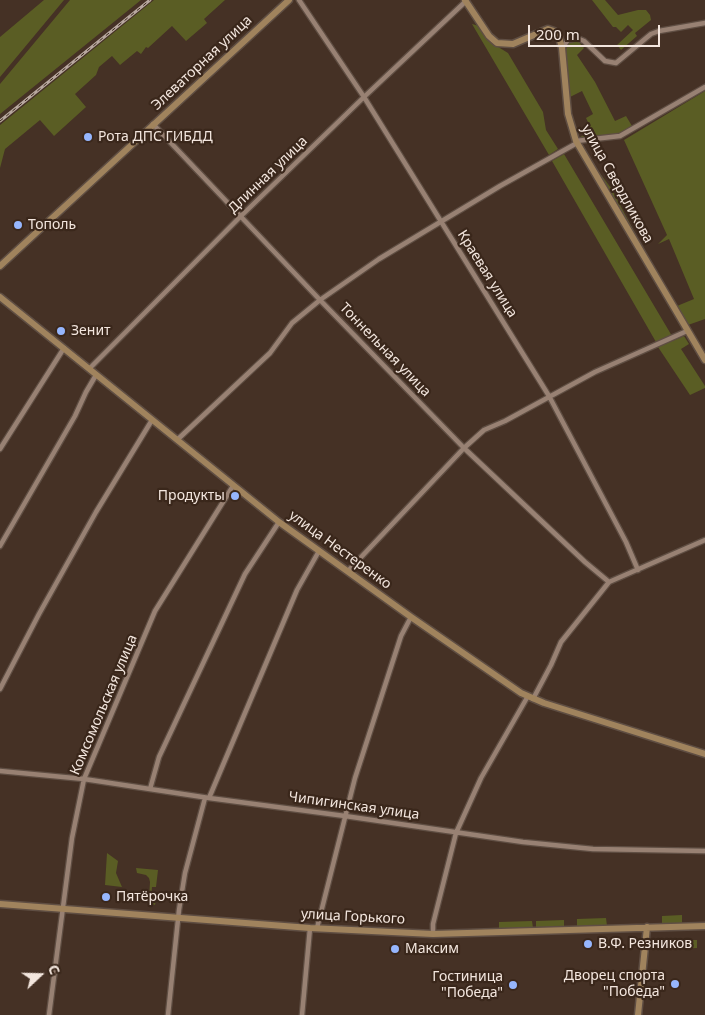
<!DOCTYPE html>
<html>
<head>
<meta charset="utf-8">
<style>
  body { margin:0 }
  #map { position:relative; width:705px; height:1015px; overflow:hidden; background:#453125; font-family:"Noto Sans",sans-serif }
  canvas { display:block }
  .north { position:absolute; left:15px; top:950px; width:50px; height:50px; -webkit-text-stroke:4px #3a271b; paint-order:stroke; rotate:69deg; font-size:14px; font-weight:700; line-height:20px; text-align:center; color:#f3e6de }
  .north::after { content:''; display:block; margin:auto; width:18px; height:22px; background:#f3e6de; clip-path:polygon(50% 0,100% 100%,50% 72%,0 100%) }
  .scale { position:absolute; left:528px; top:25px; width:132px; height:22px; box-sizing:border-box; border:2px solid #f3e6de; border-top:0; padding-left:6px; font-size:15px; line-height:18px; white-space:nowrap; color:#f3e6de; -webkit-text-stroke:4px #3a271b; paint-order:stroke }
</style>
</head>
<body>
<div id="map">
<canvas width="705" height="1015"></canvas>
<div class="north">С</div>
<div class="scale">200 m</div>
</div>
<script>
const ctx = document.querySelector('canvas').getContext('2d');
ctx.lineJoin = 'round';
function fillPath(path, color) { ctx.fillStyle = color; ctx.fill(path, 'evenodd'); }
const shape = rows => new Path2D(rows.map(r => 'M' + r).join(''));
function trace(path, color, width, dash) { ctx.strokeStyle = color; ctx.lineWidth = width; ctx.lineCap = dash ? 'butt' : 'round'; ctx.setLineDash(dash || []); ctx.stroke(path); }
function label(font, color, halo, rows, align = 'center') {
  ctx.font = font + ' "Noto Sans",sans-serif'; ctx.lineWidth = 4.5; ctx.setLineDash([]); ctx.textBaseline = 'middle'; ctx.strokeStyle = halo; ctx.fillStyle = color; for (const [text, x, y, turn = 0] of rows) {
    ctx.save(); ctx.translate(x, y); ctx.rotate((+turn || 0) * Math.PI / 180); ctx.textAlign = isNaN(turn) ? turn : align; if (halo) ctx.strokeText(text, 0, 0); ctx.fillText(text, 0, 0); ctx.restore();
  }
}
fillPath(shape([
  [44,0,64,0,0,77,0,37],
  [70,0,141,0,0,114,0,84],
  [154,0,225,0,204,19,207,23,186,41,172,26,148,48,146,47,141,54,137,51,120,65,112,56,99,67,96,75,75,94,86,107,54,136,40,120,5,149,0,168,0,125],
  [592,0,605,0,618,15,638,10,646,10,650,15,651,20,635,33,637,36,621,50,617,45,633,30,628,25,621,32,616,27,613,27],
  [472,24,479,26,490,42,508,53,543,112,546,130,558,149,549,155],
  [572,41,579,42,584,48,577,55,595,82,615,121,626,116,632,126,621,134,583,139,580,137,592,131,586,118,593,114,582,91,568,98,566,49,568,44],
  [705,91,705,319,688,325,677,306,694,299,669,239,658,244,667,235,624,140],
  [564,154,672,336,656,342,552,161],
  [599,172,611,188,644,250,642,251,597,173],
  [684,336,689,344,681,349,705,386,705,388,690,395,658,347],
  [107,853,118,861,116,873,122,887,105,885],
  [136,868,158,870,156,887,152,887,151,899,156,900,155,905,152,904,149,899,150,882,149,878,146,875,137,873],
  [682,915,682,924,662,924,662,916],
  [606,918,607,926,577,927,577,919],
  [564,920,564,927,536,928,536,921],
  [532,921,533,928,499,929,499,922],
  [674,940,697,940,697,948,674,949]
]), '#5a5d24');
const street = shape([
  [299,0,364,97,549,396,626,542,638,570],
  [562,48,568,40,577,38,584,41,605,61,616,63,651,34,659,31,705,23],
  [153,124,320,300,464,448,585,562,609,582],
  [576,141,620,136,705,87],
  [89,369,240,217,364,97,466,1],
  [177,440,270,353,292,323,320,300,379,259,500,186,577,143],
  [0,449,64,348],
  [0,546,75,416,86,392,96,375],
  [348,571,464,448,484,430,505,421,595,372,687,331],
  [0,689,39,614,96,512,152,420],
  [533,699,551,665,561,642,609,582,705,540],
  [0,771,84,779,209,798,345,816,523,842,593,849,705,851],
  [150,789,159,757,245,574,279,522],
  [209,798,297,590,319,551],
  [317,928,355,778,401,636,411,617],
  [433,934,433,924,456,833,481,778,528,696],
  [49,1015,72,838,84,779,155,611,233,486],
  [168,1015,179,910,185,873,205,798],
  [302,1015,310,928]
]);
const secondary = shape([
  [465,0,489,36,497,43,513,44,548,29,554,31,559,37,562,48,568,114,576,141,705,360],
  [0,266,289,0],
  [0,297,279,522,411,617,521,693,544,703,705,754],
  [0,904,310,928,433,934,705,926],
  [638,1015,647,927]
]);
trace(street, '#5f4e43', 7);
trace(secondary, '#5f4e43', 9);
trace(street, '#988173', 4.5);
trace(secondary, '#a0835d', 6);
const rail = shape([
  [0,121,150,0]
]);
trace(rail, '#b8a89f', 3);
trace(rail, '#3a271b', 1, [4]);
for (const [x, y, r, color] of [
  [88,137,5,"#96b6fd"],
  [18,225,5,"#96b6fd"],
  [61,331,5,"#96b6fd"],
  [235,496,5,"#96b6fd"],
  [106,897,5,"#96b6fd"],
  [588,944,5,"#96b6fd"],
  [395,949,5,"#96b6fd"],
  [675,984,5,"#96b6fd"],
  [513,985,5,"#96b6fd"]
]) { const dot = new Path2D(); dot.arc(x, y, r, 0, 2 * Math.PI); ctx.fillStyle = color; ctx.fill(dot); trace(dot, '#3a271b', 2); }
label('14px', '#f3e6de', '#3a271b', [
  ["Элеваторная улица",202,63,-43],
  ["Длинная улица",268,175,-44],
  ["улица Свердликова",617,184,61],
  ["Краевая улица",487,274,58],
  ["Тоннельная улица",385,350,46],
  ["улица Нестеренко",340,550,36],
  ["Комсомольская улица",104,705,-67],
  ["Чипигинская улица",354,806,8],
  ["улица Горького",353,917,3]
]);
label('14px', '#f3e6de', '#3a271b', [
  ["Рота ДПС ГИБДД",98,137],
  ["Тополь",28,225],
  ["Зенит",71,331],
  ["Продукты",225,496,"right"],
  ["Пятёрочка",116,897],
  ["В.Ф. Резников",598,944],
  ["Максим",405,949],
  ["Дворец спорта",665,976,"right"],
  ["\"Победа\"",665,992,"right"],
  ["Гостиница",503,977,"right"],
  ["\"Победа\"",503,993,"right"]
], 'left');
</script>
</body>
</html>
